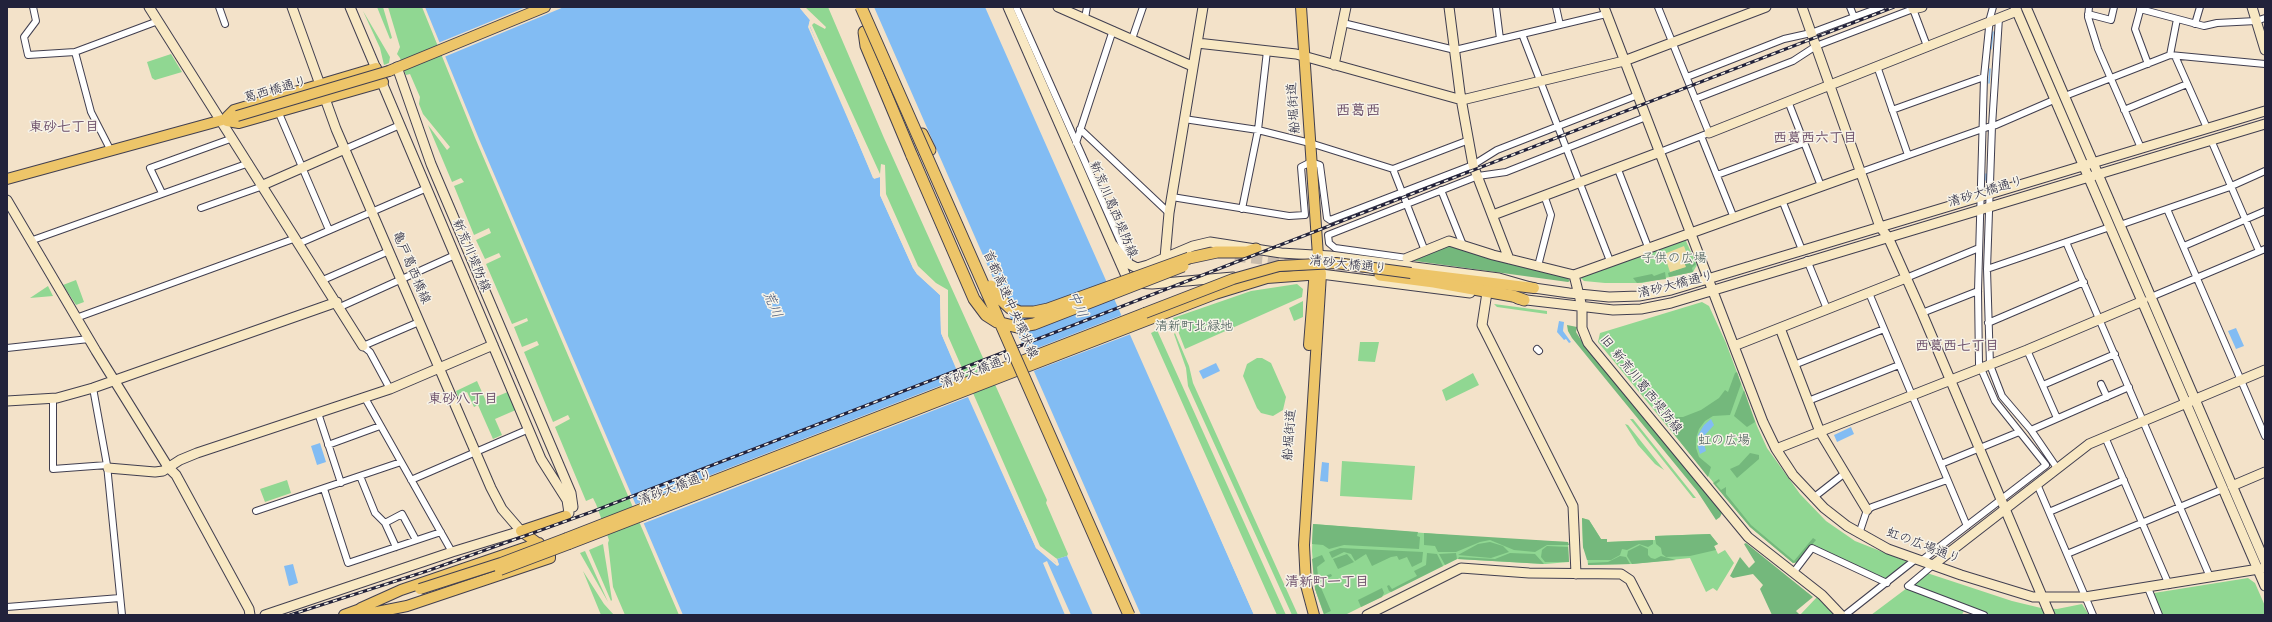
<!DOCTYPE html>
<html>
<head>
<meta charset="utf-8">
<style>
  body { margin:0 }
  #map { position:relative; width:2272px; height:622px; overflow:hidden; background:#f3e2c9; font-family:Kalam,sans-serif }
  canvas { display:block }
  .frame { position:absolute; inset:0; border:8px solid #22223b; pointer-events:none }
</style>
</head>
<body>
<div id="map">
<canvas width="2272" height="622"></canvas>
<div class="frame"></div>
</div>
<script>
const ctx = document.querySelector('canvas').getContext('2d');
ctx.lineJoin = 'round';
function fillPath(path, color) { ctx.fillStyle = color; ctx.fill(path, 'evenodd'); }
const shape = rows => new Path2D(rows.map(r => 'M' + r).join(''));
function trace(path, color, width, dash) { ctx.strokeStyle = color; ctx.lineWidth = width; ctx.lineCap = dash ? 'butt' : 'round'; ctx.setLineDash(dash || []); ctx.stroke(path); }
function label(font, color, halo, rows, align = 'center') {
  ctx.font = font + ' Kalam,"Klee One",sans-serif'; ctx.lineWidth = 3; ctx.setLineDash([]); ctx.textBaseline = 'middle'; ctx.strokeStyle = halo; ctx.fillStyle = color; for (const [text, x, y, turn = 0] of rows) {
    ctx.save(); ctx.translate(x, y); ctx.rotate((+turn || 0) * Math.PI / 180); ctx.textAlign = isNaN(turn) ? turn : align; if (halo) ctx.strokeText(text, 0, 0); ctx.fillText(text, 0, 0); ctx.restore();
  }
}
fillPath(shape([
  [377,7,383,7,392,38,390,39],
  [388,7,422,7,476,140,679,615,625,615,613,587,608,543,609,540,596,504,593,498,586,501,555,427,570,419,568,415,553,422,524,352,539,345,537,341,522,347,514,327,528,321,527,318,512,324,486,264,501,257,499,253,485,259,476,240,491,233,489,228,474,235,454,186,464,182,461,178,452,182,428,125,447,150,450,147,423,114,419,104,420,97,410,74,406,75,405,73,400,58,397,54,400,47],
  [805,7,828,7,884,138,1047,500,1046,503,1068,554,1067,556,1057,559,1040,546,948,336,948,290,936,283,918,266,886,194,885,165,881,164,880,174,812,25,814,23,825,29,826,27],
  [363,11,390,57,389,63,384,65,380,48],
  [171,54,182,72,155,80,152,78,147,62],
  [1685,239,1697,265,1693,272,1642,283,1605,283,1584,281,1581,278,1581,276],
  [76,280,84,302,76,305,63,285],
  [1297,284,1303,289,1302,297,1185,349,1173,318,1251,291],
  [48,286,53,296,30,298],
  [1303,301,1303,317,1294,321,1289,308],
  [1702,302,1709,306,1726,343,1757,426,1767,448,1800,494,1826,521,1855,541,1908,562,1887,583,1812,545,1798,562,1793,563,1750,527,1598,342,1600,333],
  [1494,304,1547,311,1547,314,1497,307],
  [1157,330,1286,615,1277,615,1151,333],
  [1175,333,1189,366,1193,383,1298,615,1292,615,1188,386,1186,368,1174,334],
  [1360,342,1379,342,1375,362,1358,361],
  [1257,358,1262,358,1271,363,1286,397,1283,410,1273,416,1261,413,1257,408,1243,376,1247,364],
  [1473,373,1479,385,1446,401,1442,390],
  [477,381,486,401,510,391,518,409,495,419,502,435,493,439,478,405,474,407,467,392,458,396,456,391],
  [1630,419,1633,419,1696,498,1693,498],
  [1625,424,1628,425,1664,470,1655,464,1638,445],
  [1342,461,1415,466,1412,500,1340,496],
  [287,480,291,493,265,502,260,489],
  [1582,518,1589,520,1601,539,1607,539,1607,542,1655,540,1655,536,1710,534,1718,544,1714,546,1718,554,1725,550,1734,563,1717,591,1713,588,1706,592,1690,558,1632,564,1588,565,1587,556,1583,547],
  [1313,524,1498,539,1568,542,1569,562,1545,564,1457,559,1345,615,1324,615,1315,589,1312,551],
  [603,544,612,600,611,601,589,550],
  [585,551,608,602,580,553],
  [583,571,604,604,614,615,601,615],
  [1927,573,2012,601,2041,608,2057,609,2082,604,2089,615,1986,615,1965,608,1962,615,1871,615],
  [2248,578,2255,583,2265,606,2265,615,2161,615,2153,595,2154,593],
  [1817,597,1832,609,1836,615,1800,615]
]), '#90d792');
fillPath(shape([
  [1444,245,1565,275,1570,281,1568,282,1408,260],
  [1690,259,1696,264,1692,268,1693,272,1669,277,1668,273,1685,267,1684,262],
  [1665,272,1666,279,1637,283,1633,278,1652,274,1654,276],
  [1567,325,1577,327,1576,332,1581,340,1722,513,1720,517,1716,520,1697,491,1572,338,1568,331],
  [1737,372,1741,384,1730,415,1713,416,1705,421,1699,429,1696,438,1696,448,1699,457,1711,467,1708,477,1666,424,1670,417,1683,417,1701,410,1719,398,1725,390,1728,392,1735,373],
  [1744,390,1755,422,1747,427,1734,416],
  [1750,453,1759,455,1759,459,1737,478,1730,469,1739,465],
  [1719,479,1720,481,1716,484,1721,490,1726,487,1726,494,1751,525,1794,561,1813,538,1816,540,1798,562,1793,563,1750,527,1713,483],
  [1582,518,1589,520,1601,539,1607,539,1607,542,1653,540,1653,544,1648,547,1639,544,1627,550,1622,549,1620,555,1611,560,1587,560,1583,547],
  [1313,524,1418,532,1417,536,1420,537,1419,549,1344,545,1329,549,1323,545,1312,544],
  [1424,533,1568,542,1569,545,1547,545,1535,552,1514,550,1490,540,1480,542,1456,552,1438,552,1435,546,1424,545],
  [1710,534,1718,544,1714,546,1716,550,1690,556,1666,557,1662,554,1661,548,1656,544,1655,536],
  [1490,542,1503,546,1509,552,1491,558,1458,555,1478,544],
  [1746,543,1813,597,1796,611,1800,615,1772,615,1760,589,1763,585,1753,574,1733,578,1730,576,1740,557,1749,568,1755,562,1744,544],
  [1640,545,1648,549,1648,555,1651,558,1655,559,1661,556,1676,560,1632,564,1627,556,1628,551],
  [1547,546,1568,547,1569,562,1545,562,1541,557,1542,550],
  [1340,548,1423,552,1422,562,1412,567,1407,557,1399,560,1397,556,1391,557,1372,566,1366,554,1355,561,1351,554,1344,552,1332,558,1329,552],
  [1427,553,1437,554,1443,566,1391,592,1389,591,1387,586,1389,585,1392,589,1417,576,1414,571,1426,565],
  [1456,553,1457,559,1445,565,1439,554],
  [1510,553,1535,554,1544,564,1458,559,1459,557,1495,559],
  [1347,554,1354,562,1338,569,1333,559],
  [1322,555,1325,561,1317,567,1318,575,1321,577,1331,574,1332,576,1319,583,1331,611,1324,614,1315,589,1312,559],
  [1620,556,1626,557,1630,564,1588,565,1588,563,1608,562],
  [1382,588,1384,593,1382,597,1361,607,1358,600]
]), '#74b87c');
fillPath(shape([
  [1684,246,1689,260,1684,262,1686,267,1670,272,1664,254]
]), '#eeda9e');
fillPath(shape([
  [425,7,799,7,810,20,809,24,873,178,880,177,880,195,913,268,917,274,940,295,941,333,1036,548,1059,565,1057,559,1067,556,1093,615,683,615,479,139],
  [874,7,985,7,1254,615,1141,615],
  [1559,321,1564,322,1563,331,1571,342,1569,343,1566,339,1564,340,1557,332],
  [2236,328,2244,346,2236,349,2228,331],
  [1216,363,1220,371,1203,379,1199,371],
  [1711,419,1714,425,1705,435,1704,444,1706,451,1700,454,1698,447,1698,435,1704,425],
  [1851,427,1854,434,1837,442,1834,435],
  [320,443,326,462,317,465,311,446],
  [1322,462,1329,463,1328,482,1320,481],
  [293,564,298,583,289,586,284,566]
]), '#82bcf3');
fillPath(shape([
  [526,7,564,7,444,57,438,43],
  [799,7,812,19,810,27,875,176,882,176,882,194,915,267,919,273,942,294,943,333,1037,547,1056,563,1055,558,1057,559,1059,565,1057,566,1036,548,968,397,642,524,634,505,960,378,941,333,940,295,917,274,913,268,880,195,880,177,874,179,808,27,810,20],
  [1115,299,1117,299,1256,615,1254,615,1131,334,1031,372,1022,354,1122,315],
  [1047,561,1071,615,1065,615,1043,563]
]), '#f3e2c9');
trace(shape([
  [1991,49,1993,32],
  [1989,83,1990,69],
  [1986,180,1986,174]
]), '#82bcf3', 1.5);
trace(shape([
  [1235,256,1299,263],
  [1320,266,1380,275]
]), '#c9bcad', 11, [11, 5.5]);
const street = shape([
  [33,7,36,21,24,37,28,55,75,52,158,21],
  [219,7,225,24],
  [1016,7,1129,261],
  [1496,7,1500,39],
  [1556,7,1560,25],
  [1658,7,1709,133,1660,152],
  [1850,7,1854,17],
  [2089,7,2088,17,2098,49,2141,148],
  [2141,7,2135,29,2148,64],
  [2140,9,2204,26,2217,23,2256,21,2265,18],
  [2088,14,2111,20,2114,7],
  [1085,18,1087,7],
  [1999,18,1992,126,1987,269,1990,365,2002,396,2031,430,2057,468],
  [1343,23,1455,50,1606,14],
  [2195,24,2200,7],
  [1522,34,1610,261],
  [1132,39,1143,7],
  [75,52,91,112,111,151],
  [2170,55,2177,19],
  [2175,56,2207,128],
  [1877,66,1908,155],
  [1687,77,1784,39,1811,33,1881,7],
  [2065,96,2170,55,2265,64],
  [1695,99,1793,61,1816,46,1913,9,1927,46],
  [1788,101,1821,186],
  [1892,110,1984,77],
  [2124,110,2187,84],
  [278,111,329,230],
  [1184,119,1258,130,1310,143,1393,169,1469,140],
  [1080,129,1169,213],
  [1701,136,1734,218],
  [2211,140,2259,251],
  [1076,143,1113,30],
  [345,149,400,125],
  [1617,167,1648,247],
  [1393,169,1425,251],
  [1861,172,1988,127,1996,125,2056,99],
  [1717,175,1804,143],
  [1441,190,1463,245],
  [162,193,150,168,233,138],
  [1172,197,1289,216,1305,215,1301,167,1311,162,1320,165,1327,218,1330,220,1473,165,1497,150,1638,95],
  [1782,200,1802,250],
  [201,208,263,186],
  [1242,209,1258,130,1267,51],
  [2167,209,2265,436],
  [2120,225,2227,188,2265,171],
  [30,241,249,163],
  [2066,242,2210,577],
  [300,243,427,188],
  [2184,246,2265,211],
  [1407,258,1335,248,1329,243,1328,235,1478,176,1506,172,1646,117],
  [1807,260,1827,309],
  [1538,266,1551,215,1544,195],
  [1987,269,2110,227],
  [1906,278,1979,248],
  [323,280,389,251],
  [1869,293,1967,526],
  [2151,297,2265,249],
  [340,307,455,255],
  [1922,313,1978,291],
  [76,318,296,238],
  [1988,323,2084,282],
  [7,348,89,339],
  [1537,349,1539,351],
  [2027,350,2057,418],
  [1794,365,1884,329],
  [2101,384,2107,397],
  [2043,385,2115,354],
  [93,388,107,465],
  [390,389,370,352,363,346,419,322],
  [53,398,53,469,107,465,122,615],
  [365,398,452,552],
  [1808,401,1899,365],
  [318,413,341,483],
  [2031,430,2129,387],
  [2105,437,2169,585],
  [328,445,380,426],
  [1941,464,2019,432],
  [360,476,375,513,385,523,396,547],
  [411,480,529,429],
  [2037,484,2093,615],
  [324,489,348,563,441,532],
  [1813,498,1845,473],
  [256,511,401,462],
  [2049,512,2124,480],
  [385,523,402,514,416,540],
  [1859,534,1867,510,1872,507,1947,480],
  [2067,554,2223,489],
  [1921,561,2046,465,1995,401,1979,364,1978,291,1984,77,1990,18,1993,7],
  [1933,565,1908,586,1984,615],
  [1793,573,1812,548,1887,583],
  [2148,588,2159,615],
  [7,607,120,598],
  [1845,615,1916,559]
]);
const secondary = shape([
  [149,7,363,346],
  [350,7,541,459,567,500,569,513],
  [1008,7,1126,276,1136,283,1152,284,1233,277],
  [1058,7,1192,66],
  [1449,7,1460,93,1473,165,1509,259],
  [1604,7,1763,422,1776,449,1793,475,1824,508,1847,526,1888,549,1961,575,2033,597,2085,597,2265,568],
  [1802,7,1880,227,1888,237,1922,313,2050,615],
  [1913,7,1913,9,1922,7],
  [2015,7,2265,586],
  [2026,7,2265,562],
  [2252,7,2265,50],
  [1197,43,1296,54,1462,100,1624,61,1766,7],
  [1334,65,1346,7],
  [397,67,431,164,571,493,573,507],
  [1709,133,2017,11],
  [263,185,345,149],
  [7,200,96,351,168,467,176,475,249,609,250,615],
  [1493,215,1660,152],
  [1113,245,1127,263,1137,268,1148,265,1193,246,1210,242,1281,253,1330,256,1499,278,1534,288,1569,293,1609,297,1639,296,1671,290,2265,111],
  [1165,258,1169,213,1203,7],
  [1407,258,1449,241,1493,255,1574,275,1582,307,1582,328,1588,343,1748,537,1822,595,1841,615],
  [1321,274,1470,293],
  [1574,275,1861,172],
  [1488,286,1482,325,1573,506,1576,574],
  [1518,299,1613,310,1641,309,1671,303,2265,124],
  [1780,328,1820,432,1867,510],
  [1734,346,1906,278],
  [7,401,57,398,93,388,337,302],
  [1776,449,2027,350,2143,301],
  [108,468,155,472,163,471,180,460,197,453,390,389,493,345],
  [2232,486,2265,472],
  [1933,565,2089,444,2265,370],
  [265,615,452,552,521,531,502,509,491,488,336,129,292,7],
  [1367,615,1461,568,1529,573,1621,574,1630,580,1648,615]
]);
const primary = shape([
  [1301,7,1318,256,1321,274,1304,545,1306,585,1314,615],
  [389,71,545,7],
  [227,117,234,110,376,68],
  [227,121,239,123,383,82],
  [7,179,237,116],
  [1411,273,1534,288],
  [1309,345,1315,269],
  [521,531,566,516],
  [567,538,1145,313],
  [569,544,1215,294,1267,278,1321,274],
  [361,608,401,590,539,543],
  [367,614,407,606,550,558,550,552,521,531],
  [344,615,366,607]
]);
const highway = shape([
  [864,32,866,46,912,156],
  [922,134,930,150],
  [1189,258,1217,252,1247,252,1256,249],
  [1380,275,1434,282,1513,296,1524,300]
]);
trace(street, '#413f50', 8);
trace(secondary, '#413f50', 11);
trace(primary, '#413f50', 12);
trace(highway, '#413f50', 13);
trace(street, '#fff', 6);
trace(secondary, '#f8e8c3', 9);
trace(primary, '#edc569', 10);
trace(highway, '#edc569', 11);
const rail = shape([
  [290,615,427,571,594,511,1894,7]
]);
trace(rail, '#22223b', 3);
trace(rail, '#f7f3e8', 1.5, [4.5]);
const primaryBridge = shape([
  [237,116,389,71],
  [1145,313,1233,279,1279,266,1336,263,1411,273],
  [500,570,569,544],
  [420,589,501,563,567,538]
]);
const highwayBridge = shape([
  [861,7,1129,615],
  [912,156,974,299,986,315,997,322,1017,327,1034,324,1183,266],
  [991,286,997,296,1010,308,1020,312,1034,312,1048,309,1189,258]
]);
trace(primaryBridge, '#413f50', 12, []);
trace(highwayBridge, '#413f50', 13, []);
trace(primaryBridge, '#edc569', 10);
trace(highwayBridge, '#edc569', 11);
label('13px', '#22223b', '#f7f3e8', [
  ["葛西橋通り",276,91,-16],
  ["船堀街道",1295,108,-94],
  ["清砂大橋通り",1986,193,-17],
  ["新荒川葛西堤防線",1112,210,67],
  ["新荒川堤防線",470,256,67],
  ["清砂大橋通り",1348,266,6],
  ["亀戸葛西橋線",410,268,67],
  ["清砂大橋通り",1676,286,-14],
  ["首都高速中央環状線",1009,305,66],
  ["清砂大橋通り",978,372,-21],
  ["旧 新荒川葛西堤防線",1640,385,51],
  ["船堀街道",1291,435,-86],
  ["清砂大橋通り",676,489,-21],
  ["虹の広場通り",1923,547,21]
]);
label('13px', '#435855', '#f7f3e8', [
  ["子供の広場",1674,260],
  ["清新町北緑地",1194,328],
  ["虹の広場",1724,442]
]);
label('bold 14px', '#6c4f6a', '#f7f3e8', [
  ["東砂七丁目",64,129],
  ["西葛西六丁目",1815,140],
  ["西葛西七丁目",1957,348],
  ["東砂八丁目",463,401],
  ["清新町一丁目",1327,584]
]);
label('italic 14px', '#3f5072', '#f7f3e8', [
  ["荒川",771,305,67],
  ["中川",1076,305,66]
]);
label('bold 15px', '#6c4f6a', '#f7f3e8', [
  ["西葛西",1358,112]
]);
</script>
</body>
</html>
